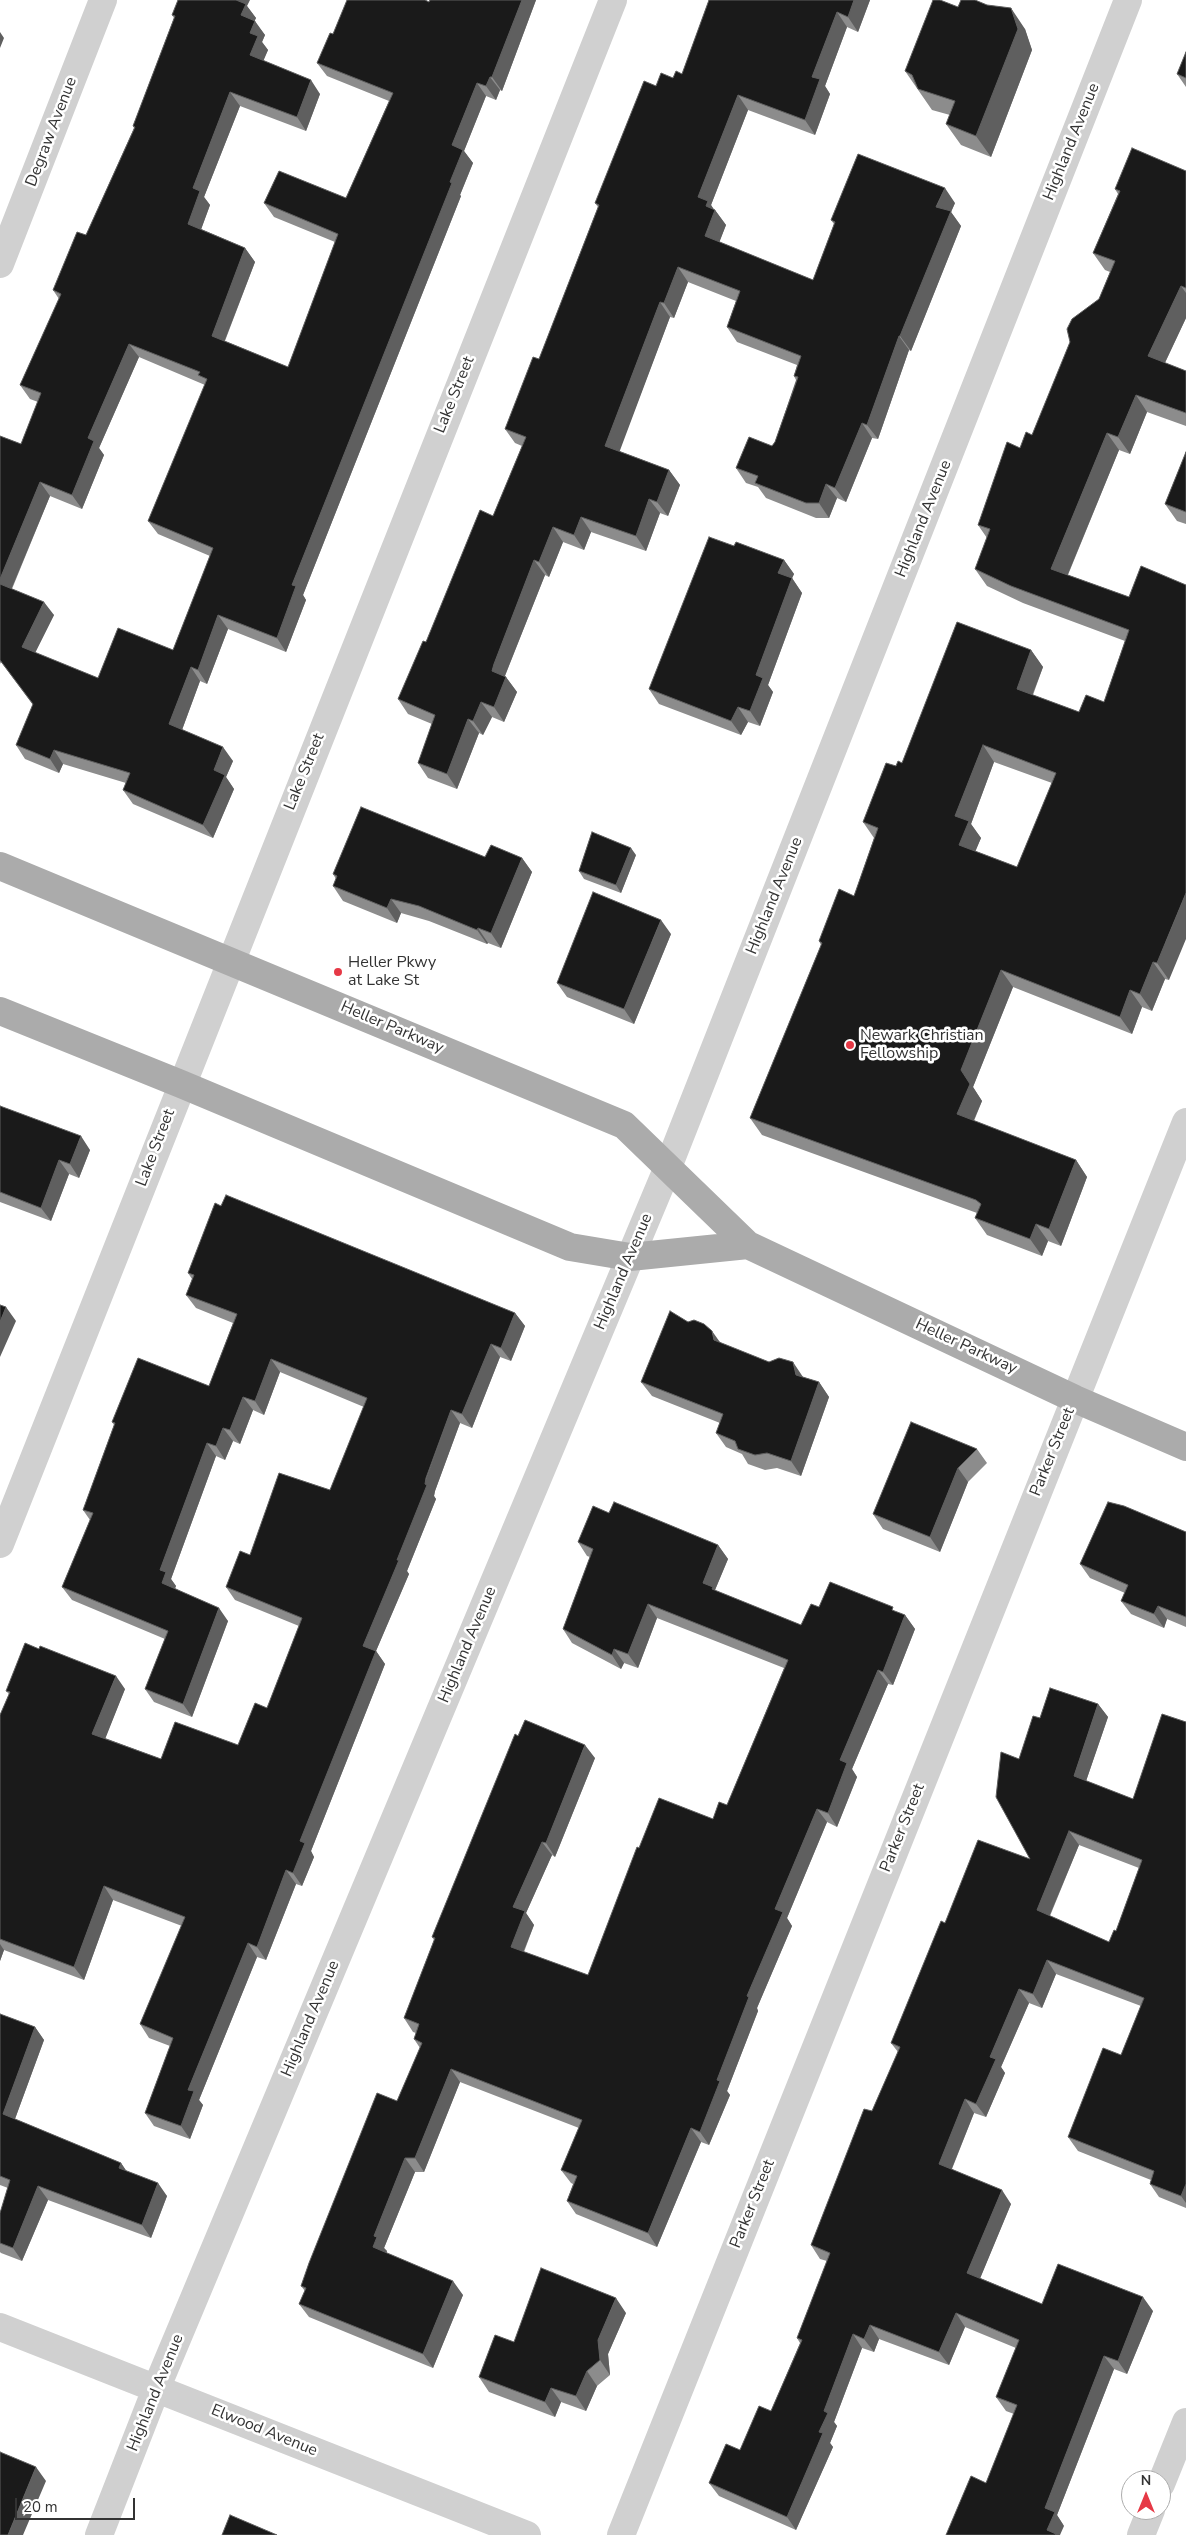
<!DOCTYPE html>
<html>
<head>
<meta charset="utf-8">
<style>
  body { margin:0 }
  #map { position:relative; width:1186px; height:2535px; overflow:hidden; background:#fff; font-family:"Nunito Sans",sans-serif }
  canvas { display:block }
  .north { position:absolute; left:1121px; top:2470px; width:50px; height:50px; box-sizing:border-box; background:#fff; border:1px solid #adadad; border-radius:50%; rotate:0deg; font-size:14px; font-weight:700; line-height:20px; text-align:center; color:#333 }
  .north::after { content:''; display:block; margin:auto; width:18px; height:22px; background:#e63946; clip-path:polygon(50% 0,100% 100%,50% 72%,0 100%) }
  .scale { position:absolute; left:15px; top:2498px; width:120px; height:22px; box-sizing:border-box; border:2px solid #333; border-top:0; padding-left:6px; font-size:15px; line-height:18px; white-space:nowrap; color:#333; -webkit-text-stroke:4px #fff; paint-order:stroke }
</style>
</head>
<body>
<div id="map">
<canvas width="1186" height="2535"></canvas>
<div class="north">N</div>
<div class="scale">20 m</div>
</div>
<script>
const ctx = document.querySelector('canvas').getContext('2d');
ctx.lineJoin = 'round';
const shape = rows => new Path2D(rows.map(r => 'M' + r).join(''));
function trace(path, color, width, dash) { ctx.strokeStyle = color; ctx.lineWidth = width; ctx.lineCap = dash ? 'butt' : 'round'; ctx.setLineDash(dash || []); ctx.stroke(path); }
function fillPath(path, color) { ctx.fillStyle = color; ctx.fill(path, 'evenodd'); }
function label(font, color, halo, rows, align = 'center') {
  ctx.font = font + ' "Nunito Sans",sans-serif'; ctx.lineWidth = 5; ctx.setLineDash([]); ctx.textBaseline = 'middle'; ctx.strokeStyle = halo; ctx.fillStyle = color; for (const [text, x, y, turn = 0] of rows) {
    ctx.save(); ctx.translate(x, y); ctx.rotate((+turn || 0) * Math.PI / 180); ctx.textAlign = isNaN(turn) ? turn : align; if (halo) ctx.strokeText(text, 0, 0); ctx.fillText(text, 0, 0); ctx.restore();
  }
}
trace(shape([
  [0,264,103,0],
  [0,1544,613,0],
  [0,2327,527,2535],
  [1161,2484,1186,2422],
  [99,2535,156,2389,668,1167,1128,0],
  [621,2535,1186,1122],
  [1141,2535,1151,2510]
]), '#d0d0d0', 28);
trace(shape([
  [0,866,624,1125,748,1245,1075,1399,1186,1447],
  [0,1011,181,1084,570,1247,630,1257,748,1245]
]), '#ababab', 28);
fillPath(shape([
  [430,0,536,0,502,91,500,90,496,100,486,96,464,151,473,163,460,195,461,196,303,595,306,600,286,652,228,629,207,684,200,681,182,730,233,761,226,777,234,789,213,838,133,804,123,790,126,783,63,764,59,773,25,759,16,745,33,705,1,662,0,664,0,436,21,444,38,402,30,399,20,385,59,299,53,290,86,235,134,128,133,126,174,18,172,15,247,6,256,18,254,21,265,35,262,42,268,50,263,60,320,94,306,131,240,106,204,197,210,205,201,229,245,248,255,262,225,341,288,367,335,242,274,217,264,203,346,198,389,101,327,76,317,63,333,34,429,2],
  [139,357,205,385,148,521,158,534,210,556,173,650,98,678,35,653,54,615,12,589,50,496,82,509,104,455,99,448],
  [709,0,870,0,858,32,847,27,825,86,830,94,815,135,748,110,711,205,714,210,715,210,726,225,719,242,813,280,834,224,831,220,955,203,951,212,961,226,911,351,909,350,878,439,872,438,846,502,837,498,829,518,816,518,766,498,758,487,746,483,736,468,772,446,775,442,796,380,794,376,797,365,737,342,727,327,736,301,688,282,674,318,670,317,619,451,669,470,680,485,668,516,660,513,646,551,591,532,584,550,563,542,549,577,545,575,505,676,517,692,504,722,492,717,483,735,479,733,457,789,428,778,418,763,432,724,408,714,398,699,426,642,493,516,522,446,515,443,505,429,539,359,598,207,595,203,656,86,682,74],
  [958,7,1025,29,1032,50,991,157,961,145,946,124,950,115,932,110,905,71],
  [1186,52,1186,87,1177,74],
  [1186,171,1186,318,1165,363,1186,371,1186,426,1147,412,1130,454,1119,450,1068,575,1129,597,1169,980,1165,979,1152,1011,1142,1007,1132,1034,1013,987,973,1087,982,1101,974,1121,1076,1160,1087,1177,1061,1246,1048,1241,1042,1256,987,1235,975,1218,977,1213,762,1135,750,1118,821,945,819,941,854,896,874,838,863,822,896,766,902,763,1031,650,1043,667,1033,695,1079,712,1104,702,1125,641,1023,603,987,586,975,569,987,538,978,525,1020,448,1032,435,1099,299,1110,272,1105,270,1093,253,1118,194,1115,189],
  [994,762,1052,783,1017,867,975,851,981,838,971,824],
  [1186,452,1186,524,1177,521,1165,504],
  [734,546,784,560,794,574,792,578,802,593,768,685,773,692,760,726,748,722,741,735,659,704,649,689],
  [636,855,621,893,584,879,579,871],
  [485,857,522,858,532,872,501,948,488,943,487,944,429,921,401,913,397,923,343,901,333,886,336,879,333,874],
  [671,934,634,1024,567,997,557,983],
  [0,1106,90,1150,79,1178,69,1174,51,1221,0,1202],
  [221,1206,515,1313,525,1326,511,1361,500,1357,472,1428,460,1423,435,1491,434,1496,436,1499,407,1571,409,1574,376,1651,385,1664,311,1851,314,1857,302,1886,296,1884,266,1960,257,1957,199,2100,203,2105,190,2139,154,2126,145,2113,170,2046,149,2038,140,2024,182,1926,113,1900,84,1980,4,1950,0,1961,0,1715,9,1694,6,1691,125,1689,105,1738,161,1759,238,1745,267,1708,299,1626,235,1600,226,1587,250,1555,330,1490,364,1407,280,1372,264,1415,253,1410,240,1444,233,1441,225,1460,216,1456,171,1579,176,1586,175,1588,228,1621,192,1717,154,1702,145,1689,165,1639,72,1600,62,1587,90,1520,83,1510,114,1425,112,1422,209,1386,233,1323,196,1308,186,1295,192,1279,188,1273],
  [720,1343,803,1377,819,1382,829,1397,801,1476,777,1468,765,1470,748,1464,742,1454,726,1447,716,1433,720,1423,652,1396,641,1382],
  [977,1449,987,1463,968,1482,940,1552,883,1529,873,1514],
  [609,1513,718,1545,728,1559,715,1590,715,1591,801,1625,819,1607,896,1612,905,1615,915,1629,893,1685,888,1684,852,1769,857,1777,837,1827,827,1822,787,1918,792,1926,757,2008,758,2011,727,2091,730,2095,709,2145,701,2142,657,2247,576,2214,567,2201,573,2184,571,2183,561,2170,579,2128,460,2082,424,2172,415,2172,384,2248,387,2251,386,2253,463,2295,433,2368,309,2317,299,2304,305,2291,301,2286,397,2101,420,2048,414,2039,416,2033,413,2032,404,2018,434,1940,432,1937,518,1736,595,1758,555,1857,552,1855,526,1913,534,1925,524,1952,588,1975,639,1848,713,1819,727,1805,784,1668,657,1618,638,1668,624,1663,621,1669,572,1643,563,1629,590,1557,587,1556,578,1542],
  [1186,1532,1186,1627,1167,1619,1164,1628,1131,1614,1121,1601,1125,1593,1090,1578,1080,1564],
  [1098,1704,1108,1717,1086,1781,1133,1799,1186,1722,1186,2208,1159,2197,1150,2184,1151,2180,1078,2151,1068,2137,1121,2055,1141,2006,1056,1974,1042,2008,1029,2003,1001,2067,1005,2073,986,2117,974,2113,952,2169,1011,2204,980,2278,1042,2304,1153,2311,1127,2374,1114,2369,1057,2515,1064,2526,986,2483,1014,2414,1006,2411,996,2397,1016,2348,965,2327,949,2365,879,2339,874,2352,862,2348,834,2422,837,2426,830,2443,833,2447,796,2530,719,2496,709,2483,740,2450,771,2411,800,2343,797,2338,827,2261,820,2259,811,2245,872,2111,898,2052,891,2043,945,1923,1030,1859,1019,1759,1040,1718],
  [1079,1845,1139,1868,1116,1931,1109,1942,1050,1916],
  [0,2014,35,2027,44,2040,15,2119,121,2163,126,2171,167,2196,151,2238,48,2200,22,2261,1,2253,0,2252,0,2243,8,2188,0,2185],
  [626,2313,608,2354,610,2375,597,2386,586,2411,561,2402,555,2417,489,2392,479,2377,514,2342]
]), '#8c8c8c');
fillPath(shape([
  [235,0,250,0,247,6,256,18,251,29,241,15],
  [522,0,536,0,502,91,492,77],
  [854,0,870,0,858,32,848,17],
  [1011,8,1025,29,1032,50,991,157,976,136],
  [837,12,847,27,825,86,830,94,815,135,805,120,812,77],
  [255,21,265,35,262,42,268,50,260,69,250,55,250,33],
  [0,32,4,38,0,48],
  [490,77,500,90,496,100,486,86],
  [311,80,320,94,306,131,297,117],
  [477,83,486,96,464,151,473,163,460,195,461,196,303,595,306,600,286,652,277,638,292,585,450,182,452,145],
  [230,92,240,106,204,197,210,205,198,238,188,224,193,188],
  [738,95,748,110,711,205,715,211,715,210,726,225,716,251,705,236,698,197],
  [945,188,955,203,951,212,961,226,911,351,900,336,936,207],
  [245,248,255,262,221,350,212,336],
  [678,267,688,282,674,318,664,303],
  [1181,286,1186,293,1186,318,1160,373,1148,356],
  [660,302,670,317,616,461,605,446],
  [899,336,909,350,878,439,867,425],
  [129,344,139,357,99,448,104,455,82,509,72,495,88,438],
  [1136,395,1147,412,1130,454,1118,437],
  [862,423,872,438,846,502,835,488],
  [1107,433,1119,450,1063,586,1051,569],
  [669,470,680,485,668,516,657,502],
  [40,482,50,496,8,597,0,586,0,579],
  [826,484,837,498,829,518,819,503],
  [649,499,660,513,646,551,636,536],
  [581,517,591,532,584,550,574,535],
  [553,527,563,542,549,577,539,562],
  [534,560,545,575,504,678,492,671,494,664],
  [784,560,794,574,788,587,778,573],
  [792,578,802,593,768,685,773,692,760,726,750,711,756,675],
  [44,602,54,615,31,661,22,647],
  [218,615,228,629,207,684,198,670],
  [1031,650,1043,667,1028,706,1017,689],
  [191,667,200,681,179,738,169,724],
  [506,677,517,692,504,722,494,707],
  [481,702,492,717,483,735,473,721],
  [738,707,748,722,741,735,731,721],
  [468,719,479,733,457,789,447,774],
  [983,745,994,762,971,824,981,838,971,862,959,845,955,816],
  [223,747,233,761,226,777,234,789,213,838,203,825,214,770],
  [54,750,63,764,59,773,50,759],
  [631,848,636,855,621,893,616,885],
  [522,858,532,872,501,948,491,933],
  [1186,893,1186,939,1169,980,1157,963],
  [391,899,401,913,397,923,387,908],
  [661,920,671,934,634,1024,624,1009],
  [478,928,488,943,487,944,477,930],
  [1153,962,1165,979,1152,1011,1140,994],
  [1001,970,1013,987,973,1087,982,1101,969,1131,957,1114,961,1070],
  [1130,990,1142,1007,1132,1034,1120,1017],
  [81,1136,90,1150,79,1178,70,1164],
  [59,1160,69,1174,51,1221,41,1208],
  [1076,1160,1087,1177,1061,1246,1049,1229],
  [1036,1224,1048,1241,1042,1256,1030,1239],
  [6,1307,16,1321,0,1357,0,1322],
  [515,1313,525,1326,511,1361,501,1348],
  [712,1331,722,1345,714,1340],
  [491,1344,500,1357,472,1428,462,1414],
  [271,1359,280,1372,264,1415,255,1401],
  [793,1362,803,1377,806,1390,796,1375],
  [819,1382,829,1397,801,1476,791,1461],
  [243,1397,253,1410,240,1444,230,1430],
  [451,1410,460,1423,435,1491,434,1496,436,1499,407,1571,409,1574,376,1651,385,1664,311,1851,314,1857,302,1886,293,1873,300,1841,363,1646,397,1560],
  [223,1428,233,1441,225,1460,216,1446],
  [207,1443,216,1456,171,1579,176,1586,172,1596,162,1583,160,1570],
  [958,1468,968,1482,940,1552,930,1537],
  [718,1545,728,1559,715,1590,723,1601,703,1583],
  [648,1604,657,1618,638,1668,628,1654],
  [1158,1606,1167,1619,1164,1628,1154,1614],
  [219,1608,228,1621,192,1717,183,1704],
  [905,1615,915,1629,893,1685,883,1672],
  [614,1649,624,1663,621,1669,612,1655],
  [878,1670,888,1684,852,1769,857,1777,837,1827,828,1813,840,1760],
  [116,1676,125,1689,102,1747,92,1734],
  [1098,1704,1108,1717,1083,1790,1074,1776],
  [585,1745,595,1758,555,1857,546,1843],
  [817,1809,827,1822,787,1918,792,1926,757,2008,758,2011,727,2091,730,2095,709,2145,700,2132,717,2080,747,1996,775,1909],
  [1069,1831,1079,1845,1046,1924,1037,1910],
  [542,1842,552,1855,526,1913,534,1925,520,1960,511,1947,513,1907],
  [286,1870,296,1884,266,1960,257,1947],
  [104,1886,113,1900,84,1980,74,1967],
  [248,1943,257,1957,199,2100,203,2105,190,2139,181,2126,188,2090],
  [0,1944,4,1950,0,1961],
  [1047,1960,1056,1974,1042,2008,1033,1994],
  [1019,1989,1029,2003,1001,2067,1005,2073,986,2117,976,2104,990,2057],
  [35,2027,44,2040,12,2127,3,2114],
  [451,2069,460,2082,424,2172,415,2158],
  [965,2099,974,2113,948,2178,939,2164],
  [691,2128,701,2142,657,2247,648,2233],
  [405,2158,415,2172,384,2248,387,2251,383,2261,373,2247,374,2236],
  [121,2163,130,2176,119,2168],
  [158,2183,167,2196,151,2238,142,2225],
  [1186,2184,1186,2203,1181,2196],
  [38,2186,48,2200,22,2261,13,2248],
  [1002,2190,1011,2204,977,2286,967,2273],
  [453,2281,463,2295,433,2368,423,2354],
  [1143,2297,1153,2311,1127,2374,1118,2361],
  [616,2298,626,2313,608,2354,610,2375,600,2360,598,2340],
  [956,2313,965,2327,949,2365,939,2352],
  [870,2325,879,2339,874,2352,864,2339],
  [853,2334,862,2348,834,2422,837,2426,830,2443,833,2447,796,2530,787,2517,819,2432,824,2411],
  [1104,2356,1114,2369,1057,2515,1064,2526,1060,2535,1051,2535,1047,2530,1045,2508],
  [587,2371,597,2386,586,2411,576,2396],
  [551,2388,561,2402,555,2417,545,2402],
  [36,2467,46,2481,23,2535,8,2535]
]), '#5f5f5f');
const building = shape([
  [178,0,236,0,246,4,241,15,255,21,250,33,258,36,250,55,311,80,297,117,230,92,193,188,200,191,188,224,245,248,212,336,288,367,338,234,264,203,279,171,346,198,393,93,317,63,330,33,333,34,347,0,425,0,429,2,430,0,522,0,492,77,490,77,486,86,477,83,452,145,463,150,450,182,452,183,292,585,296,586,277,638,218,615,198,670,191,667,169,724,223,747,214,770,225,775,203,825,123,790,130,773,54,750,50,759,16,745,33,704,0,660,0,584,44,602,22,647,98,678,118,628,173,650,213,548,148,521,207,379,198,375,200,372,129,344,88,438,94,441,72,495,40,482,0,579,0,436,21,444,41,393,20,385,61,294,53,290,77,232,86,235,135,127,133,126,175,16,172,15,178,0],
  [709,0,854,0,848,17,837,12,812,77,820,79,805,120,738,95,698,197,708,201,706,206,715,210,705,236,813,280,835,222,831,220,858,154,945,188,936,207,951,211,900,336,899,336,867,425,862,423,835,488,826,484,819,503,806,503,755,483,758,476,736,468,749,437,772,446,775,442,798,377,794,376,801,356,727,327,740,291,678,267,664,303,660,302,605,446,669,470,657,502,649,499,636,536,581,517,574,535,553,527,539,562,534,560,494,664,492,671,506,677,494,707,481,702,473,721,468,719,447,774,418,763,435,715,398,699,423,641,426,642,480,510,493,516,526,437,505,429,533,357,539,359,599,205,595,203,644,81,656,86,661,73,673,78,676,71,682,74,709,0],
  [933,0,940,0,958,7,961,0,975,0,987,5,1011,8,1018,29,976,136,946,124,955,101,918,89,912,75,905,71,933,0],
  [1186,52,1186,78,1177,74,1186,52],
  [1132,148,1186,171,1186,288,1181,286,1148,356,1186,371,1186,413,1136,395,1118,437,1107,433,1051,569,1129,597,1141,566,1186,585,1186,893,1157,963,1153,962,1140,994,1130,990,1120,1017,1001,970,961,1070,970,1084,957,1114,1076,1160,1049,1229,1036,1224,1030,1239,975,1218,981,1204,976,1200,750,1118,822,943,819,941,839,889,854,896,878,828,863,822,886,763,896,766,898,761,902,763,957,622,1031,650,1017,689,1079,712,1086,695,1104,702,1129,630,1011,586,975,569,990,529,978,525,1007,442,1020,448,1026,432,1032,435,1070,342,1067,329,1072,319,1099,299,1115,261,1093,253,1120,191,1115,189,1132,148],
  [983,745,1056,773,1017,867,959,845,969,821,955,816,983,745],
  [1186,452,1186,512,1165,504,1186,452],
  [709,537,734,546,736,542,784,560,778,573,792,578,756,675,763,678,750,711,738,707,731,721,649,689,709,537],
  [361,807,485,857,491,845,522,858,491,933,478,928,477,930,419,906,391,899,387,908,333,886,337,876,333,874,361,807],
  [592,832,631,848,616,885,579,871,592,832],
  [593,892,661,920,624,1009,557,983,593,892],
  [0,1106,81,1136,70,1164,59,1160,41,1208,0,1192,0,1106],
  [226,1195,515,1313,501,1348,491,1344,462,1414,451,1410,426,1478,425,1484,427,1485,397,1560,399,1560,363,1646,376,1651,300,1841,305,1843,293,1873,286,1870,257,1947,248,1943,188,2090,194,2091,181,2126,145,2113,173,2038,140,2024,185,1917,104,1886,74,1967,0,1939,0,1715,10,1692,6,1691,25,1643,39,1649,40,1646,116,1676,92,1734,161,1759,175,1722,238,1745,255,1703,267,1708,302,1618,226,1587,240,1551,250,1555,279,1473,330,1490,367,1398,271,1359,255,1401,243,1397,230,1430,223,1428,216,1446,207,1443,160,1570,166,1572,162,1583,219,1608,183,1704,145,1689,168,1631,62,1587,93,1513,83,1510,115,1423,112,1422,138,1358,209,1386,237,1314,186,1295,194,1275,188,1273,215,1203,221,1206,226,1195],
  [0,1305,6,1307,0,1322,0,1305],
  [670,1311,688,1322,694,1320,704,1324,712,1331,714,1340,769,1362,779,1358,793,1362,796,1375,819,1382,791,1461,767,1453,755,1455,738,1449,735,1441,716,1433,723,1414,641,1382,670,1311],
  [911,1422,977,1449,958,1468,930,1537,873,1514,911,1422],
  [614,1502,718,1545,703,1583,713,1587,712,1589,801,1625,811,1604,819,1607,830,1582,893,1607,892,1610,905,1615,883,1672,878,1670,840,1760,847,1763,828,1813,817,1809,775,1909,783,1912,747,1996,749,1997,717,2080,720,2081,700,2132,691,2128,648,2233,567,2201,577,2176,561,2170,582,2120,451,2069,415,2158,405,2158,374,2236,377,2237,373,2247,453,2281,423,2354,299,2304,306,2288,301,2286,309,2263,377,2093,397,2101,422,2043,414,2039,419,2024,404,2018,435,1938,432,1937,515,1734,518,1736,525,1720,585,1745,546,1843,542,1842,513,1907,525,1911,511,1947,588,1975,637,1847,639,1848,659,1798,713,1819,719,1802,727,1805,788,1660,648,1604,628,1654,614,1649,612,1655,563,1629,593,1549,578,1542,593,1506,609,1513,614,1502],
  [1108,1502,1124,1506,1186,1532,1186,1617,1158,1606,1154,1614,1121,1601,1128,1585,1080,1564,1108,1502],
  [1050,1688,1098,1704,1074,1776,1133,1799,1162,1714,1186,1722,1186,2184,1181,2196,1150,2184,1154,2171,1068,2137,1103,2048,1121,2055,1144,1998,1047,1960,1033,1994,1019,1989,990,2057,996,2059,976,2104,965,2099,939,2164,1002,2190,967,2273,1042,2304,1058,2264,1143,2297,1118,2361,1104,2356,1045,2508,1055,2512,1047,2530,1056,2534,1055,2535,946,2535,971,2476,986,2483,1017,2405,996,2397,1019,2340,956,2313,939,2352,870,2325,864,2339,853,2334,824,2411,828,2413,819,2432,823,2433,787,2517,709,2483,726,2444,740,2450,759,2406,771,2411,802,2340,797,2338,830,2253,811,2245,864,2109,872,2111,900,2047,891,2043,941,1921,945,1923,978,1840,1030,1859,996,1797,1001,1752,1019,1759,1033,1716,1040,1718,1050,1688],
  [1069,1831,1142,1860,1116,1931,1114,1930,1109,1942,1037,1910,1069,1831],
  [0,2014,35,2027,3,2114,121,2163,119,2168,158,2183,142,2225,38,2186,13,2248,0,2243,0,2213,10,2180,0,2176,0,2014],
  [541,2268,616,2298,598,2340,600,2360,587,2371,576,2396,551,2388,545,2402,479,2377,495,2335,514,2342,541,2268],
  [0,2452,36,2467,8,2535,0,2535,0,2452],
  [230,2515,277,2535,222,2535,230,2515]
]);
fillPath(building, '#1a1a1a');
trace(building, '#5f5f5f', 1);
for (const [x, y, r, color] of [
  [338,972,5,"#e63946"],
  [850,1045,5,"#e63946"]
]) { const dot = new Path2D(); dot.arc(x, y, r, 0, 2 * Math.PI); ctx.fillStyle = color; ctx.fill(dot); trace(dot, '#fff', 2); }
label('16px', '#333', '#fff', [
  ["Degraw Avenue",52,132,-69],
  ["Highland Avenue",1072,142,-68],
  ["Lake Street",455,395,-68],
  ["Highland Avenue",924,519,-68],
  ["Lake Street",305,772,-68],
  ["Highland Avenue",775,896,-68],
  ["Heller Parkway",392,1028,23],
  ["Lake Street",156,1148,-69],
  ["Highland Avenue",624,1272,-67],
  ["Heller Parkway",966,1347,25],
  ["Parker Street",1053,1452,-68],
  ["Highland Avenue",468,1645,-67],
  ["Parker Street",903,1828,-68],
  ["Highland Avenue",311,2019,-67],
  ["Parker Street",753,2204,-68],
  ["Highland Avenue",156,2393,-68],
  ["Elwood Avenue",264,2431,22]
]);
label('16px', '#333', '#fff', [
  ["Heller Pkwy",348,963],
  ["at Lake St",348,981],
  ["Newark Christian",860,1036],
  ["Fellowship",860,1054]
], 'left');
</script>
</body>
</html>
